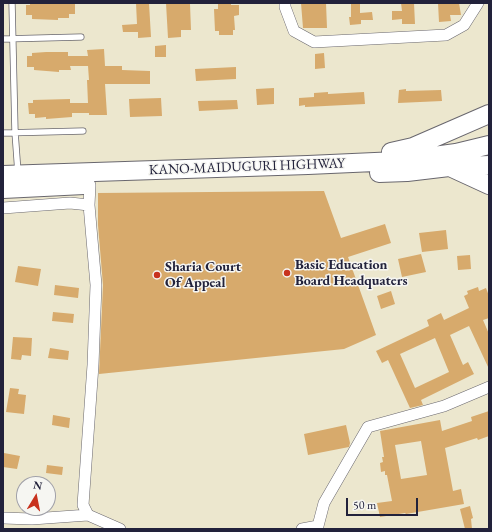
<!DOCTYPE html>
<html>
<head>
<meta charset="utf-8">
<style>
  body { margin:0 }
  #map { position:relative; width:492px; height:532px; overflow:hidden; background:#ece7ce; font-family:"EB Garamond",serif }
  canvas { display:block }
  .frame { position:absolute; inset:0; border:4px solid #22223b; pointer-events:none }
  .north { position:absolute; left:16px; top:476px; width:40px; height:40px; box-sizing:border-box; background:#f6f6f2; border:1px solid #a1a1a9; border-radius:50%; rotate:10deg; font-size:11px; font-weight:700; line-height:16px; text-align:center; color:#22223b }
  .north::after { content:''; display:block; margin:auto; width:14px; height:18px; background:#c8321e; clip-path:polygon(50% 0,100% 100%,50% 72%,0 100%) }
  .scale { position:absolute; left:346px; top:498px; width:72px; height:18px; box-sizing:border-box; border:2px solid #22223b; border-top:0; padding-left:5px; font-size:12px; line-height:14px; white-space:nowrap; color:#22223b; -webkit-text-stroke:3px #f6f6f2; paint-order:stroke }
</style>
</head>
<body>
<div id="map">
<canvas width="492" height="532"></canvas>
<div class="frame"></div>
<div class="north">N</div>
<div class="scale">50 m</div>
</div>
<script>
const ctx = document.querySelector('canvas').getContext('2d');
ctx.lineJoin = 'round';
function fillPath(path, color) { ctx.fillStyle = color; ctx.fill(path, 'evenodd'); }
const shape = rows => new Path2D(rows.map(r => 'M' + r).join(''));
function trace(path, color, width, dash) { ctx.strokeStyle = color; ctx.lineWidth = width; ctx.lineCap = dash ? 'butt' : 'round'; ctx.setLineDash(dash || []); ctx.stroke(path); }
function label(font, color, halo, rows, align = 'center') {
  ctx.font = font + ' "EB Garamond",serif'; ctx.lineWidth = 3; ctx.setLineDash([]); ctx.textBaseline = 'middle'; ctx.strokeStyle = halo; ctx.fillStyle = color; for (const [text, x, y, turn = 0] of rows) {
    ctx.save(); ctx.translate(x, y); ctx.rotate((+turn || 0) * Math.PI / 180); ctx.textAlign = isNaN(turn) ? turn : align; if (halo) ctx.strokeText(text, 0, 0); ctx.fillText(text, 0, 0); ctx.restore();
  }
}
fillPath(shape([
  [30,3,75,4,75,14,69,14,69,18,58,18,58,20,32,19,32,15,26,15,26,5,30,5],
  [136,3,149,3,151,37,138,38,138,32,123,32,122,25,137,24],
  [166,3,190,4,191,30,181,30,181,37,168,38],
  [218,3,231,3,231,5,239,5,239,15,234,16,235,30,233,30,233,35,219,35,219,31,215,31,214,9,218,9],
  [301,3,326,3,327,28,303,28],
  [351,3,360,3,360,13,372,12,373,20,361,20,361,24,350,25,349,17,351,17],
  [401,3,414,3,415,24,402,24,402,19,392,20,392,11,402,11],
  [438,3,459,3,461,15,450,15,451,21,439,22],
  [166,45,166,57,155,57,155,46],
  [104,49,105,66,122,66,122,70,150,71,150,84,105,84,107,115,89,115,89,113,72,113,72,117,46,119,46,117,35,118,35,114,29,114,28,103,33,103,33,100,70,99,70,103,88,103,87,80,89,80,88,66,70,66,71,70,59,70,59,72,34,70,34,67,27,67,27,56,32,56,32,53,46,52,68,52,68,56,88,56,87,50],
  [324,53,325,68,315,69,315,54],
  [236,67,236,79,196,81,195,69],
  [274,88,274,104,257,105,256,89],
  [406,89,406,91,441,90,442,101,398,103,399,90],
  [328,92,328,94,364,92,365,104,305,107,305,105,299,106,299,98,314,97,314,93],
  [161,98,162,116,130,117,129,99],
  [237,100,238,109,199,111,198,101],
  [324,191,341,238,385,224,391,243,348,257,376,335,344,349,99,374,103,285,98,225,98,193],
  [446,230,448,249,422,252,419,233],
  [421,254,426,272,402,277,398,259],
  [470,255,471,269,458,270,457,256],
  [18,266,41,269,38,286,15,282],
  [55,285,79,288,78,298,54,295],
  [478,287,479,291,486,288,489,296,489,318,483,320,489,334,489,369,469,326,450,335,463,365,468,362,474,374,421,400,423,405,410,408,388,360,382,363,376,351,429,326,427,320,441,313,444,320,469,308,464,296,468,294,467,291],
  [435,338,449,372,415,388,400,354],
  [391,291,395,304,381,309,377,296],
  [53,312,74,314,73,323,52,321],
  [13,337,32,338,31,356,22,355,21,360,11,359],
  [50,348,69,351,68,360,48,358],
  [10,388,19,389,18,394,26,395,24,414,6,412],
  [489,411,489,436,478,440,477,438,445,448,453,491,461,489,464,504,406,514,405,513,380,517,377,503,392,501,387,475,385,475,385,471,381,472,380,463,383,462,382,457,384,457,380,431,440,420,442,431,472,421,471,417],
  [421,441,427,475,401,479,395,445],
  [53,415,70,418,69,428,52,425],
  [346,425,350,443,349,447,308,455,304,434],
  [4,453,20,456,17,469,3,467],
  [47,465,63,467,62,475,46,473],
  [470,506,473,518,471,519,472,529,465,529,460,509]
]), '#d7aa6c');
const service = shape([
  [12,3,15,132,18,173],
  [3,39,81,37],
  [3,133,83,131]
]);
const minor = shape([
  [285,3,285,7,294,31,314,42,446,35,464,25,478,3],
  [3,208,70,203,89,205],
  [88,515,83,505,93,365,96,285,89,205,90,185],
  [3,518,32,519,88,515,120,529],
  [302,529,318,526,324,503,368,427,444,406,489,387]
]);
const trunk = shape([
  [391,152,413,147,489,114],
  [452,168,489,185],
  [379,173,407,172,449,167,489,165],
  [3,175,308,165,397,161,456,153,489,145],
  [3,189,84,185]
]);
trace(service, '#69676e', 7);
trace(minor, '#69676e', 12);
trace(trunk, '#69676e', 20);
trace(service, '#fff', 5.5);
trace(minor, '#fff', 11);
trace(trunk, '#fff', 18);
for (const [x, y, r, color] of [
  [287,273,4,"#c8321e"],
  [157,275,4,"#c8321e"]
]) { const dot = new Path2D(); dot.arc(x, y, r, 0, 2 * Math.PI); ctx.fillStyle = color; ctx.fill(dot); trace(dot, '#f6f6f2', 1.5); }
label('14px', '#22223b', '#f6f6f2', [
  ["KANO-MAIDUGURI HIGHWAY",247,167,-2]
]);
label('bold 14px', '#22223b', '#f6f6f2', [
  ["Basic Education",295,265],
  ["Board Headquaters",295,281],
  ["Sharia Court",165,267],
  ["Of Appeal",165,283]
], 'left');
</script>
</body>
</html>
